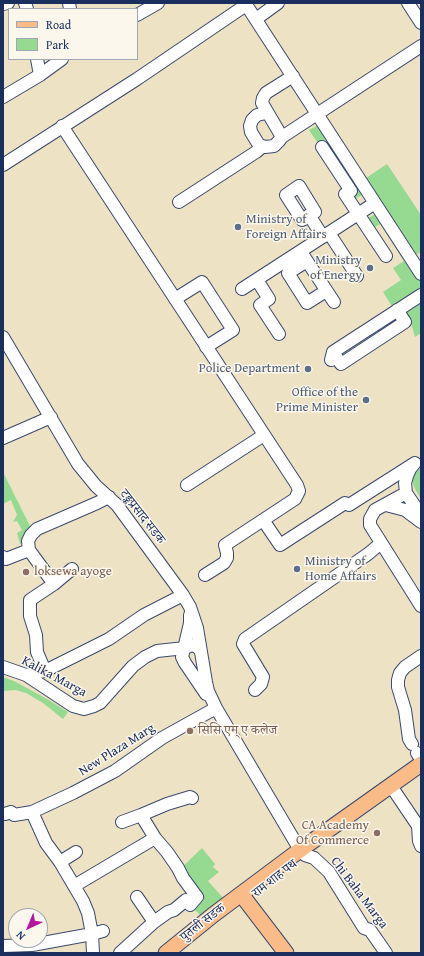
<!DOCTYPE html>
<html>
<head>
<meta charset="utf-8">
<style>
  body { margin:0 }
  #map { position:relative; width:424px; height:956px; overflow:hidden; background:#eee2c4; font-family:"Gentium Book Plus",serif }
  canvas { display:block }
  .frame { position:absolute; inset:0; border:4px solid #1b2f5e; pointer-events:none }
  .legend { position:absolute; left:8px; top:8px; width:130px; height:52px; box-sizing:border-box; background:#fbf7ec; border:1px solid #a1a7b3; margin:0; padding:5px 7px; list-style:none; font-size:12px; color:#1b2f5e }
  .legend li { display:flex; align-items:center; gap:8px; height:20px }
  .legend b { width:20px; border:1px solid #a1a7b3 }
  .north { position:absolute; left:8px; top:908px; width:40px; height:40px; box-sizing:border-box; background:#fbf7ec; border:1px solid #a1a7b3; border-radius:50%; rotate:224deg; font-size:11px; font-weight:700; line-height:16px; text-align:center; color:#1b2f5e }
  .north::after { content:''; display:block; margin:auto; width:14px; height:18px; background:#b5179e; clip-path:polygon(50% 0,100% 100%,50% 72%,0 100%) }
</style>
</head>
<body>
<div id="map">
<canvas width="424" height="956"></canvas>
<div class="frame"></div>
<ul class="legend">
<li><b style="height:5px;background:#f9bc89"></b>Road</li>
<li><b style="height:11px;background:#96d990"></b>Park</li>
</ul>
<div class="north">N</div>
</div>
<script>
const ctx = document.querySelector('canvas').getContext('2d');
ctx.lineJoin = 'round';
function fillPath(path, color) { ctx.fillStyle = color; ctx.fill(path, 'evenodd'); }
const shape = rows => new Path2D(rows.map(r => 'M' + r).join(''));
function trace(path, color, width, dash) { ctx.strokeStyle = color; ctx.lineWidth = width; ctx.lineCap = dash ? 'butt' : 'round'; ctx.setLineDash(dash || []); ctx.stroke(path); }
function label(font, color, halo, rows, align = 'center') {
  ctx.font = font + ' "Gentium Book Plus","Noto Serif Devanagari",serif'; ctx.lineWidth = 3; ctx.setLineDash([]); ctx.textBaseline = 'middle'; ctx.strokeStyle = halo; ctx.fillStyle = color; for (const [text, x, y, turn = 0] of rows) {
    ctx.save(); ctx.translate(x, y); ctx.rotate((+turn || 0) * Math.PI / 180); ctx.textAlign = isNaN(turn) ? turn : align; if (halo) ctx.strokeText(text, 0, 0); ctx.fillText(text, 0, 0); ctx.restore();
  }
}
fillPath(shape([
  [318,125,362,195,353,200,350,196,357,192,326,141,319,145,309,130],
  [387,164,421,215,421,252,416,255,366,178],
  [374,215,377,215,421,282,421,294,395,311,383,292,401,280,393,268,404,261,380,224,372,229,367,218],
  [421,303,421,333,415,337,411,323,405,314],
  [416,468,421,469,421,499,415,489,412,481,412,476],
  [3,472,33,532,28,542,20,544,17,533,22,530,17,521,13,522,17,515,11,500,3,504],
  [3,677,14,681,47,699,68,712,63,719,43,703,26,693,16,690,3,691],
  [202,848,215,864,213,867,219,872,208,881,226,901,201,916,194,909,193,902,176,873]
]), '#96d990');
const minor = shape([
  [25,3,27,9],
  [69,3,70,9],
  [245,3,421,274],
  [408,3,421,23],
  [3,4,8,3],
  [137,15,158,3],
  [256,19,278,3],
  [37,59,40,75],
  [293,76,266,93,263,98,262,103,282,137,421,46],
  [3,97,40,75,62,59],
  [266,113,257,115,252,120,250,126,251,132,259,145,265,147,274,146,279,141,282,137],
  [62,126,297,485,299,491,295,499,225,545,227,553,227,558,224,563,205,575],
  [322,147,351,191,345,194,386,256],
  [3,165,137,79,246,5],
  [299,186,315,212,302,220,286,195,299,186],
  [179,202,256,152,262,147],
  [309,215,323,237],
  [329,233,357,276],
  [303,255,334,302],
  [307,261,288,273,307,303,326,291],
  [257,280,269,299,260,305,279,334],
  [242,289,375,203],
  [175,299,202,282,233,330,206,347],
  [3,337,78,464,96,486,117,505,183,595,190,607,197,628,206,682,208,691,216,708,300,850,305,855,314,858,329,872,364,928,370,930,386,953],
  [333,352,341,364,405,322,397,310],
  [331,360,333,352,421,295],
  [3,438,51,417],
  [414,464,410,469,407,476,405,483,406,493,421,515],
  [187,485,264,435],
  [406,493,375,510,370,519,370,525,421,606],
  [386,505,405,510,421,522],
  [263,520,280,545,345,503,349,505,415,463],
  [3,557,6,559,29,550],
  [54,584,29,550,28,541,31,535,37,529,97,503,109,497],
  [190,615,190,623,182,657,185,663,206,694],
  [3,667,26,675,73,706,84,709,94,706,100,703,133,666,145,657,157,651,185,648,192,645,197,647,201,651],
  [45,671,37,652,36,635,30,616,30,600,54,584,72,569],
  [26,675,45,671,109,639,144,615,183,595],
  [255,690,261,684,263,677,243,644,245,639,368,554,381,543],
  [412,744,409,739,405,710,398,687,398,680,400,673,405,667,421,656],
  [417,753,421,759],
  [395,792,418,826,419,841,421,846],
  [32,812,46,843,60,862,83,901,88,913,92,934,93,953],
  [5,814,11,812,14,815,32,812,73,793,115,771,162,738,216,708],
  [122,822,141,815],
  [60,862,76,852],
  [74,886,155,838,141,815,167,804,190,797,192,798],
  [137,897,154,922],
  [3,946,32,945,92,934,103,931],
  [120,953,154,922,168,912,174,910,186,900,190,905,197,897,183,878,178,868,167,852,155,838]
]);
const major = shape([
  [241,894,286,953],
  [166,953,213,915,300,850,421,764]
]);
trace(minor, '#3b4a6d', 14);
trace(major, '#3b4a6d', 17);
trace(minor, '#fff', 12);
trace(major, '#f9bc89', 15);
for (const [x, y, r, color] of [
  [238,227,4,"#5c6f8a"],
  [370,268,4,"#5c6f8a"],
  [308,369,4,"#5c6f8a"],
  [366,400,4,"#5c6f8a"],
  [297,569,4,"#5c6f8a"],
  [26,572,4,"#8d6e63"],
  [190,731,4,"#8d6e63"],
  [377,833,4,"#8d6e63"]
]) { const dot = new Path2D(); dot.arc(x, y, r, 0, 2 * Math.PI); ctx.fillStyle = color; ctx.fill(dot); trace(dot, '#fbf7ec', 1.5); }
label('13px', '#4e5e75', '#fbf7ec', [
  ["Ministry of",246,220,"left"],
  ["Foreign Affairs",246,235,"left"],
  ["Ministry",362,261],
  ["of Energy",362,276],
  ["Police Department",300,369],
  ["Office of the",358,393],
  ["Prime Minister",358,408],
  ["Ministry of",305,562,"left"],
  ["Home Affairs",305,577,"left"]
], 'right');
label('13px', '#1b2f5e', '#fbf7ec', [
  ["टङ्कप्रसाद सडक",142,517,52],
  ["Kalika Marga",54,677,28],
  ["New Plaza Marg",117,750,-32],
  ["राम शाह पथ",275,879,-38],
  ["Chi Baha Marga",359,893,53],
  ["पुतली सडक",203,923,-38]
]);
label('13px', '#785e54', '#fbf7ec', [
  ["loksewa ayoge",34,572],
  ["सिसि एम् ए कलेज",198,731],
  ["CA Academy",369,826,"right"],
  ["Of Commerce",369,841,"right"]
], 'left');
</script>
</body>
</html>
